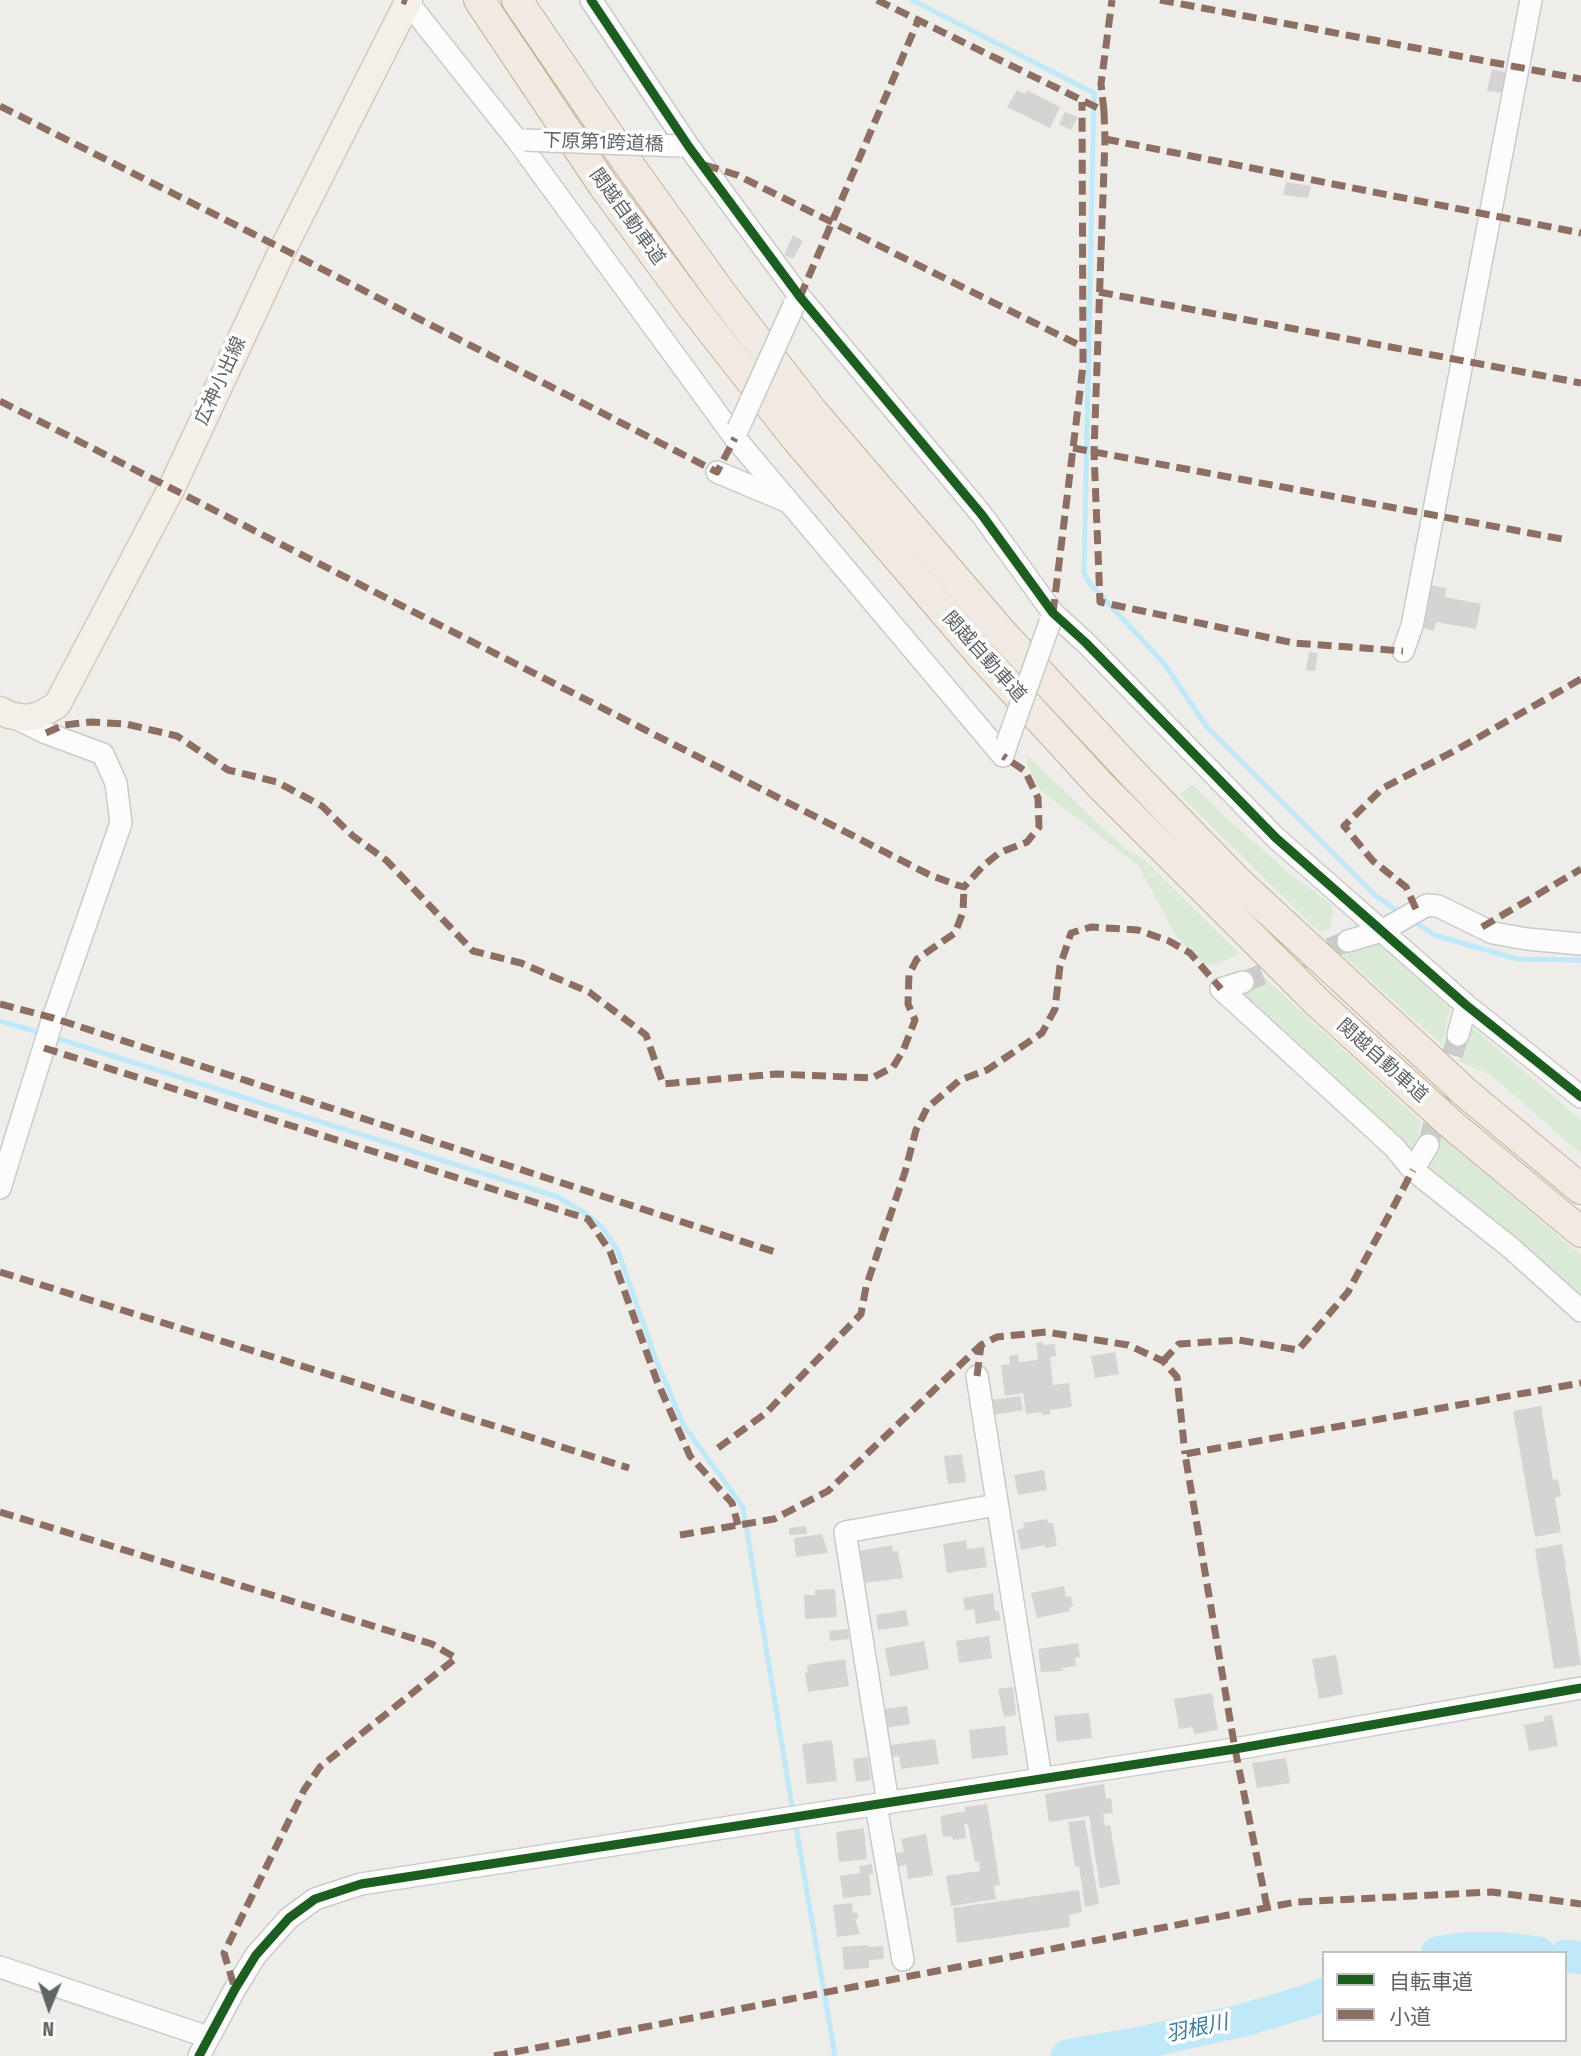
<!DOCTYPE html>
<html>
<head>
<meta charset="utf-8">
<style>
  body { margin:0 }
  #map { position:relative; width:1581px; height:2056px; overflow:hidden; background:#efedea; font-family:"Fira Sans Condensed","Noto Sans JP",sans-serif }
  canvas { display:block }
  .legend { position:absolute; left:1322px; top:1951px; width:245px; height:91px; box-sizing:border-box; background:#fff; border:2px solid #bfc1c2; margin:0; padding:9px 12px; list-style:none; font-size:21px; color:#5f6467 }
  .legend li { display:flex; align-items:center; gap:14px; height:35px }
  .legend b { width:35px; border:2px solid #bfc1c2 }
  .north { position:absolute; left:14px; top:1972px; width:70px; height:70px; -webkit-text-stroke:5px #fff; paint-order:stroke; rotate:182deg; font-size:19px; font-weight:700; line-height:28px; text-align:center; color:#5f6467 }
  .north::after { content:''; display:block; margin:auto; width:24px; height:32px; background:#5f6467; clip-path:polygon(50% 0,100% 100%,50% 72%,0 100%) }
</style>
</head>
<body>
<div id="map">
<canvas width="1581" height="2056"></canvas>
<ul class="legend">
<li><b style="height:9px;background:#1b5e20"></b>自転車道</li>
<li><b style="height:9px;background:#8d6e63"></b>小道</li>
</ul>
<div class="north">N</div>
</div>
<script>
const ctx = document.querySelector('canvas').getContext('2d');
ctx.lineJoin = 'round';
function fillPath(path, color) { ctx.fillStyle = color; ctx.fill(path, 'evenodd'); }
const shape = rows => new Path2D(rows.map(r => 'M' + r).join(''));
function trace(path, color, width, dash) { ctx.strokeStyle = color; ctx.lineWidth = width; ctx.lineCap = dash ? 'butt' : 'round'; ctx.setLineDash(dash || []); ctx.stroke(path); }
function label(font, color, halo, rows, align = 'center') {
  ctx.font = font + ' "Fira Sans Condensed","Noto Sans JP",sans-serif'; ctx.lineWidth = 7; ctx.setLineDash([]); ctx.textBaseline = 'middle'; ctx.strokeStyle = halo; ctx.fillStyle = color; for (const [text, x, y, turn = 0] of rows) {
    ctx.save(); ctx.translate(x, y); ctx.rotate((+turn || 0) * Math.PI / 180); ctx.textAlign = isNaN(turn) ? turn : align; if (halo) ctx.strokeText(text, 0, 0); ctx.fillText(text, 0, 0); ctx.restore();
  }
}
fillPath(shape([
  [1028,756,1126,850,1144,859,1240,954,1215,965,1204,964,1176,936,1138,865,1040,790,1026,762],
  [1192,784,1232,823,1288,872,1331,904,1333,910,1330,928,1319,932,1180,795],
  [1377,943,1450,1007,1442,1045,1338,951],
  [1264,977,1421,1121,1414,1153,1390,1139,1243,1000,1241,991,1244,984],
  [1468,1027,1472,1027,1581,1120,1581,1154,1491,1075,1458,1061],
  [1435,1131,1581,1255,1581,1299,1424,1168]
]), '#dbead6');
trace(shape([
  [912,0,1094,93,1084,573,1090,584,1163,662,1207,727,1376,896,1401,913],
  [1412,920,1434,935,1517,959,1581,960],
  [0,1021,44,1034],
  [53,1037,558,1197,586,1214,603,1228,618,1251,656,1360,684,1426,743,1507,793,1812],
  [795,1821,835,2056]
]), '#bfe8f8', 5);
trace(shape([
  [1437,1953,1460,1949,1505,1949,1538,1953],
  [1565,1956,1581,1958],
  [1067,2056,1140,2043,1244,2020,1310,2000,1324,1994]
]), '#bfe8f8', 33);
fillPath(shape([
  [1492,69,1508,73,1503,93,1487,91],
  [1017,90,1025,94,1027,90,1060,107,1050,128,1007,107],
  [1065,112,1078,117,1071,130,1059,124],
  [1286,182,1311,186,1308,198,1283,195],
  [793,235,803,241,793,259,784,255],
  [1429,585,1446,588,1445,597,1481,604,1476,629,1436,622,1434,631,1421,628],
  [1309,652,1318,653,1315,671,1306,670],
  [1043,1342,1043,1345,1055,1344,1056,1356,1050,1357,1053,1385,1069,1383,1072,1407,1050,1410,1050,1414,1042,1415,1042,1412,1026,1414,1023,1393,1005,1396,1001,1365,1010,1364,1009,1356,1018,1354,1019,1362,1038,1360,1036,1343],
  [1115,1352,1119,1374,1095,1378,1091,1356],
  [1020,1396,1023,1410,993,1415,991,1400],
  [1541,1406,1553,1480,1558,1479,1561,1496,1555,1498,1561,1532,1535,1537,1513,1411],
  [962,1454,966,1482,948,1484,944,1456],
  [1044,1470,1047,1490,1018,1495,1014,1475],
  [1047,1519,1048,1523,1053,1523,1057,1546,1046,1548,1045,1545,1021,1550,1017,1530,1024,1528,1023,1523],
  [806,1526,807,1534,789,1535,789,1528],
  [822,1534,828,1553,796,1557,794,1538],
  [966,1540,967,1549,984,1547,987,1567,947,1573,943,1544],
  [1562,1544,1581,1665,1554,1669,1535,1549],
  [892,1545,893,1552,898,1551,903,1578,865,1583,859,1551],
  [1064,1586,1066,1597,1071,1596,1073,1607,1069,1608,1070,1611,1037,1618,1031,1593],
  [835,1589,837,1617,805,1619,804,1595,815,1595,815,1590],
  [993,1593,995,1611,999,1611,1000,1620,976,1624,974,1609,965,1611,963,1598],
  [906,1610,909,1626,878,1630,876,1615],
  [848,1629,849,1639,830,1641,829,1631],
  [989,1636,992,1658,959,1663,956,1641],
  [924,1641,929,1669,890,1677,885,1648],
  [1078,1643,1080,1657,1075,1658,1076,1666,1062,1668,1063,1671,1041,1672,1038,1649],
  [1336,1655,1343,1694,1319,1699,1312,1659],
  [845,1659,849,1686,808,1692,805,1673,808,1672,807,1665],
  [1013,1687,1016,1715,1004,1717,998,1689],
  [1212,1693,1218,1730,1194,1734,1193,1727,1179,1729,1174,1699],
  [907,1706,910,1724,886,1728,883,1709],
  [1089,1713,1092,1738,1057,1742,1054,1716],
  [1552,1715,1558,1746,1529,1751,1524,1725,1545,1721,1544,1716],
  [1005,1726,1008,1755,972,1759,969,1730],
  [935,1739,939,1764,901,1769,899,1756,892,1757,890,1745],
  [832,1740,837,1781,807,1784,802,1744],
  [868,1757,871,1780,856,1782,853,1759],
  [1286,1758,1290,1783,1257,1788,1252,1763],
  [1104,1784,1106,1799,1111,1798,1113,1813,1103,1814,1105,1826,1110,1825,1120,1884,1100,1888,1089,1816,1049,1822,1045,1794],
  [987,1804,1000,1885,994,1886,996,1899,951,1906,946,1876,980,1871,979,1861,975,1862,968,1824,964,1824,966,1838,953,1840,952,1836,943,1837,940,1816,965,1811,965,1807],
  [1085,1820,1099,1904,1085,1907,1079,1866,1075,1867,1068,1822],
  [864,1828,867,1859,839,1862,836,1832],
  [926,1834,933,1875,908,1879,906,1865,895,1867,892,1854,904,1852,901,1839],
  [872,1864,873,1874,869,1874,871,1895,843,1898,840,1876,860,1873,859,1866],
  [1079,1890,1082,1912,1069,1915,1070,1927,957,1943,953,1908],
  [852,1903,853,1913,857,1912,858,1918,855,1919,860,1934,837,1937,833,1905],
  [868,1945,868,1947,883,1946,884,1959,869,1960,869,1968,844,1970,842,1947]
]), '#d5d4d3');
trace(shape([
  [1243,982,1348,941],
  [1428,1145,1458,1035]
]), '#cbcbc9', 21, [21, 10]);
const minor = shape([
  [406,0,517,140,735,438,1003,756,1007,743],
  [591,0,689,147,800,297,982,515,1053,613,1086,643,1276,838,1466,1005,1581,1097],
  [717,472,786,501],
  [1403,651,1412,626,1531,0],
  [1348,941,1382,931,1427,905,1438,906,1493,933,1527,939,1581,944],
  [1243,982,1221,989,1394,1147,1413,1170,1511,1248,1581,1311],
  [1458,1035,1466,1005],
  [1413,1170,1428,1145],
  [0,1188,53,1018,121,823,116,783,103,754,46,733,14,717],
  [977,1376,1041,1778],
  [888,1803,845,1532,996,1505],
  [876,1805,903,1960],
  [0,1967,208,2037],
  [199,2056,235,1989,256,1955,289,1918,315,1899,361,1884,1235,1749,1581,1688]
]);
const major = shape([
  [0,710,9,715,26,718,40,715,57,705,172,487,283,249,409,0]
]);
const highway = shape([
  [479,0,603,185,693,307,794,436,982,656,1100,785,1318,1003,1451,1124,1581,1232],
  [517,0,627,162,721,293,812,411,1002,633,1134,775,1236,880,1466,1093,1581,1189]
]);
trace(minor, '#c9caca', 24);
trace(major, '#d6c9b8', 29);
trace(highway, '#c7b196', 32);
trace(minor, '#fdfcfc', 21);
trace(major, '#f4f0e9', 26);
trace(highway, '#f0eae2', 30);
const minorBridge = shape([
  [525,140,680,146],
  [738,429,794,305],
  [1007,743,1050,622]
]);
trace(minorBridge, '#c9caca', 24, []);
trace(minorBridge, '#fdfcfc', 21);
trace(shape([
  [402,0,407,2],
  [877,0,1104,111,1105,139,1094,452,1100,602,1294,643,1403,651],
  [1160,0,1581,79],
  [0,106,283,249,717,472,735,438],
  [1104,111,1101,84,1112,0],
  [1105,139,1581,233],
  [705,165,737,175,1083,347],
  [1099,292,1581,383],
  [800,297,918,21],
  [0,401,930,875,957,885,964,887,982,867,999,853,1027,842,1039,827,1038,798,1025,771,1003,756],
  [1073,448,1562,539],
  [1053,613,1083,366,1082,102],
  [46,733,64,725,91,722,126,724,177,736,228,770,277,782,322,806,353,836,386,860,473,951,521,963,589,992,646,1035,663,1084,776,1074,872,1078,893,1067,903,1051,915,1020,908,1004,909,974,917,959,955,933,963,912,964,887],
  [1416,909,1406,887,1373,861,1344,826,1383,788,1458,749,1581,679],
  [1482,927,1581,869],
  [0,1004,53,1018,775,1252],
  [44,1048,588,1219,610,1251,657,1381,690,1456,732,1503,738,1525],
  [0,1272,629,1468],
  [1163,1361,1179,1344,1239,1340,1298,1350,1348,1292,1413,1170],
  [977,1376,981,1345,997,1337,1046,1332,1128,1345,1163,1361,1177,1377,1185,1454],
  [718,1448,766,1413,861,1314,866,1287,905,1172,916,1130,927,1108,960,1080,987,1070,1042,1033,1055,1009,1060,966,1071,933,1091,927,1138,930,1169,941,1190,953,1221,989],
  [0,1512,432,1644,456,1658,320,1767,304,1790,224,1953,235,1989],
  [680,1535,774,1519,828,1491,981,1345],
  [1267,1907,1235,1749,1185,1454,1581,1383],
  [494,2056,1296,1902,1492,1892,1581,1904]
]), '#8d6e63', 7, [14, 7]);
trace(shape([
  [591,0,689,147,800,297,982,515,1053,613,1086,643,1276,838,1466,1005,1581,1097],
  [199,2056,235,1989,256,1955,289,1918,315,1899,361,1884,1235,1749,1581,1688]
]), '#1b5e20', 9);
label('19px', '#5f6467', '#fff', [
  ["下原第1跨道橋",603,143,2],
  ["関越自動車道",627,217,54],
  ["広神小出線",221,381,-65],
  ["関越自動車道",984,657,48],
  ["関越自動車道",1382,1061,42]
]);
label('italic 21px', '#3f7c9f', '#fff', [
  ["羽根川",1197,2029,-12]
]);
</script>
</body>
</html>
